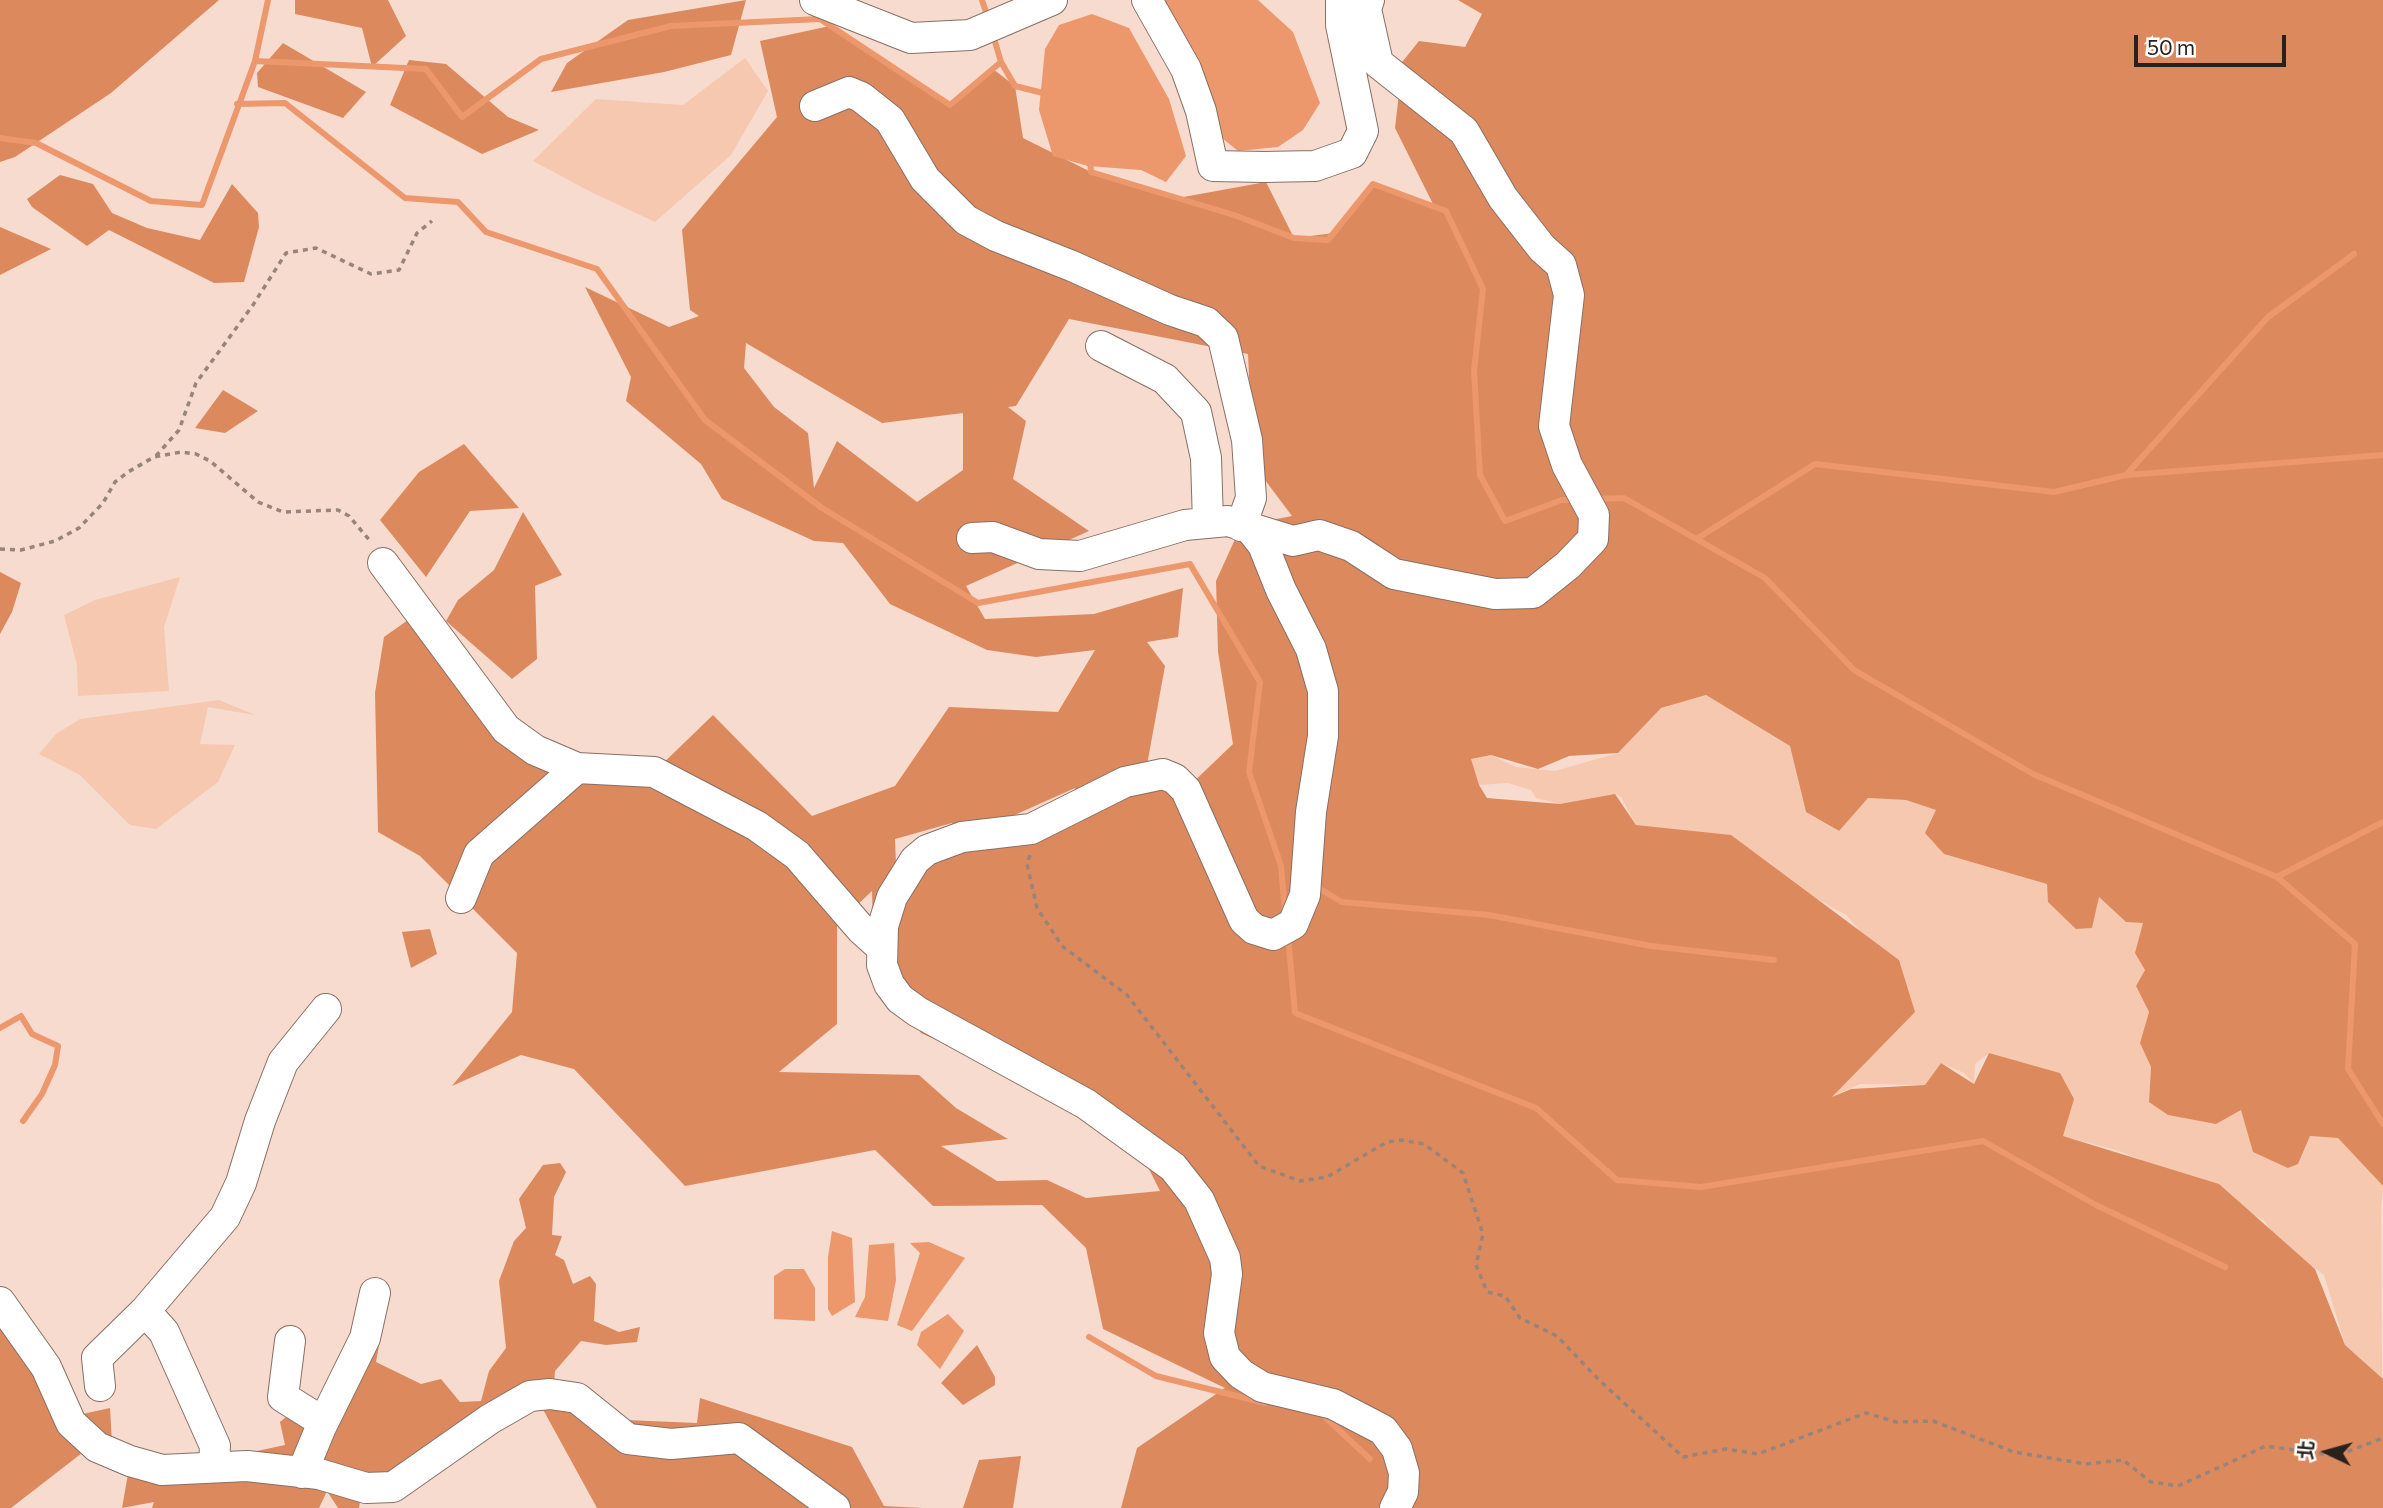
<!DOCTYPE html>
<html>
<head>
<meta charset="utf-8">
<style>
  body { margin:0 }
  #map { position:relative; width:2383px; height:1508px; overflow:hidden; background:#f6dbce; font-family:Commissioner,"Noto Sans TC",sans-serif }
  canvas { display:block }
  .north { position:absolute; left:2292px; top:1417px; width:70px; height:70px; -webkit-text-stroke:5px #fff; paint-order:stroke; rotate:275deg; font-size:19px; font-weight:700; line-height:28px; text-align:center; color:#2a201c }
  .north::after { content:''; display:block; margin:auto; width:24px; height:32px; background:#2a201c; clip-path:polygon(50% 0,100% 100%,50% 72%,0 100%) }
  .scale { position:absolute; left:2134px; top:35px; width:152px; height:32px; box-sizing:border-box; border:4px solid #2a201c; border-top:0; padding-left:9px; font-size:21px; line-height:24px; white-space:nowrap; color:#2a201c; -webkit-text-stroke:5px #fff; paint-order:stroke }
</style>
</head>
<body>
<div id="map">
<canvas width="2383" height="1508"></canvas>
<div class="north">北</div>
<div class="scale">50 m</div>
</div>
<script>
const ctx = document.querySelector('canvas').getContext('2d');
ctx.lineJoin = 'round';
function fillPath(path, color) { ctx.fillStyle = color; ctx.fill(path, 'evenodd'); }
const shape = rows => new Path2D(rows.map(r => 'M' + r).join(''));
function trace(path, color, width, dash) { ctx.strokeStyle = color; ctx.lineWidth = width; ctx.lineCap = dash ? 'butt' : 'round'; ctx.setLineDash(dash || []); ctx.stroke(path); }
fillPath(shape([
  [745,58,768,91,731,155,655,222,591,192,533,161,596,99,683,105],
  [180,577,164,627,169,691,78,696,77,665,64,615,95,600],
  [1706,695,1790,746,1806,812,1838,831,1868,798,1906,800,1937,810,1944,854,2099,897,2126,922,2144,923,2136,953,2145,970,2136,986,2149,1012,2140,1043,2151,1067,2149,1102,2241,1110,2298,1164,2310,1136,2338,1138,2383,1186,2381,1212,2383,1508,2363,1404,2324,1275,2275,1238,2265,1221,2183,1177,2116,1150,2062,1136,2060,1073,1989,1053,1975,1064,1974,1084,1964,1073,1941,1063,1925,1085,1860,1084,1820,1102,1903,980,1846,915,1774,875,1636,825,1621,797,1616,794,1583,810,1536,798,1531,790,1508,783,1479,785,1467,772,1471,759,1491,755,1516,767,1555,771,1618,753,1634,731,1661,708],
  [219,700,255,715,208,707,200,744,235,745,218,782,156,829,130,825,80,775,39,754,56,734,80,719]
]), '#f7c8b0');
fillPath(shape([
  [0,0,219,0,111,93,15,157,0,162],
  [295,0,388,0,406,36,372,67,362,28,295,14],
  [746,0,731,55,664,72,551,92,567,63,628,20],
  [1458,0,2383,0,2383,1186,2338,1138,2310,1136,2298,1164,2288,1168,2253,1152,2241,1110,2216,1124,2168,1115,2149,1102,2151,1067,2140,1043,2149,1012,2136,986,2145,970,2135,953,2143,923,2126,922,2099,897,2092,928,2076,929,2048,902,2047,884,1944,854,1925,833,1936,810,1906,800,1868,798,1839,831,1806,812,1790,746,1706,695,1661,708,1618,753,1569,756,1538,769,1491,755,1471,759,1479,785,1487,798,1560,804,1615,794,1636,825,1731,835,1899,960,1915,1012,1832,1097,1851,1089,1925,1085,1941,1063,1974,1084,1989,1053,2060,1073,2074,1099,2063,1136,2219,1184,2315,1269,2345,1345,2383,1379,2383,1508,1121,1508,1137,1448,1225,1388,1103,1329,1086,1248,1042,1205,933,1206,875,1150,685,1186,574,1069,521,1055,452,1086,512,1012,517,953,420,856,378,832,375,693,384,637,418,613,535,750,654,772,713,715,812,816,895,786,949,707,1058,712,1095,650,1036,657,987,650,890,604,843,543,814,541,722,499,701,464,626,401,631,377,585,287,669,327,699,316,690,310,682,230,777,117,760,41,830,26,950,105,993,69,1015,86,1023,138,1091,172,1178,198,1266,182,1294,238,1334,233,1373,184,1434,206,1395,128,1401,76,1395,71,1419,41,1465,47,1482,14],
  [1069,319,1248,354,1253,464,1292,516,1241,526,1216,581,1218,652,1233,744,1186,789,1145,776,1165,666,1147,642,1178,637,1183,588,1094,614,985,619,966,586,1089,531,1013,479,1026,421,1008,407,1016,406],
  [746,343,882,423,963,413,963,470,917,502,837,441,814,488,808,433,774,407,744,368],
  [1075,788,1082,821,1034,844,1008,818],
  [952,823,957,852,896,866,895,839],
  [872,891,874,966,921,1033,1128,1127,1160,1191,1086,1198,1047,1180,997,1181,941,1146,1008,1139,956,1108,919,1075,779,1072,837,1024,837,924],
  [283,43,366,92,343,118,258,87,257,73],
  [409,60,446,64,508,117,539,130,482,154,390,105],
  [60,175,93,184,112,213,147,228,200,240,232,184,258,213,259,227,244,282,214,283,109,230,87,246,32,207,27,199],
  [0,227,51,249,0,275],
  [223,390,258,411,225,433,195,428],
  [464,444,519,508,470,511,426,577,380,520,419,472],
  [523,512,562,575,535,586,537,659,512,679,446,621,458,600,494,570],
  [0,572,21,583,12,612,0,634],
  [430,929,437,954,411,968,402,932],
  [560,1163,566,1172,554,1197,552,1235,562,1236,555,1255,564,1260,573,1284,590,1276,596,1284,594,1321,619,1332,640,1327,637,1342,606,1345,581,1341,555,1371,554,1386,626,1420,697,1423,700,1398,852,1447,884,1506,922,1508,597,1508,540,1404,361,1495,359,1508,338,1508,327,1491,319,1508,152,1508,154,1502,122,1508,128,1474,82,1453,11,1508,0,1508,0,1297,78,1415,110,1408,112,1443,146,1466,243,1454,285,1445,280,1422,292,1412,312,1435,387,1301,376,1362,421,1384,441,1379,460,1402,481,1401,489,1371,506,1348,499,1281,514,1241,526,1228,519,1199,543,1165],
  [977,1345,995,1377,995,1385,963,1405,941,1383],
  [1021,1456,1013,1508,963,1508,979,1460]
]), '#dd895e');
fillPath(shape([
  [1158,0,1258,0,1293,32,1320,103,1303,130,1278,147,1238,151,1216,133],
  [1092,14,1129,28,1169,99,1186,156,1166,182,1141,170,1088,166,1053,156,1039,110,1045,49,1059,25],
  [832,1231,852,1238,855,1302,832,1316,828,1309,828,1257],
  [929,1242,965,1258,912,1331,897,1325,920,1253,910,1243],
  [894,1243,896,1280,888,1321,855,1317,865,1297,869,1245],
  [785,1269,804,1269,815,1288,815,1321,774,1319,774,1276],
  [948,1314,964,1331,940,1369,917,1345,921,1332]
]), '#ed976c');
trace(shape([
  [982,0,988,18],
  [255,61,426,69,462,117,541,59,671,26,820,19,950,105,1001,62,993,35],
  [1001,62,1015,86,1047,94],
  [237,104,285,103,405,198,458,202,486,232,597,269,705,420,822,508,978,603,1190,564,1260,682,1249,772,1281,866,1285,912],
  [0,138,36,143,151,201,202,205,255,61,268,0],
  [1090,160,1091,172,1234,215,1294,238,1328,240,1373,184,1446,211,1483,289,1474,371,1480,475,1505,521,1562,500,1577,500],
  [2127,475,2383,455],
  [1594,499,1624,498,1765,578,1854,670,2033,774,2277,877,2383,822],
  [1698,538,1815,464,2054,492,2126,475,2268,317,2354,254],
  [2277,877,2355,944,2348,1069,2383,1124],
  [1315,886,1342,902,1489,915,1651,946,1774,960],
  [1288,936,1295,1013,1536,1108,1617,1180,1701,1187,1983,1141,2096,1205,2225,1267],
  [0,1028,21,1016,32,1034,58,1046,55,1065,42,1094,23,1121],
  [1089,1337,1156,1376,1265,1403],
  [1326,1418,1370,1459]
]), '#ed976c', 6);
const minor = shape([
  [815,0,911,38,970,35,1052,0],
  [1147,0,1186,69,1201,111,1213,166,1264,167,1315,166,1352,153,1363,131,1341,25,1341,0],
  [815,106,849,92,861,97,890,120,925,179,966,220,996,236,1072,266,1170,310,1206,322,1223,338,1247,440,1251,498,1241,526],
  [1101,346,1165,379,1196,412,1206,458,1208,523],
  [1252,531,1263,545,1281,590,1311,649,1323,691,1323,736,1311,812,1305,895,1293,924,1273,935,1254,929,1244,920,1186,790,1175,779,1163,774,1125,782,1031,829,962,837,927,850,915,860,892,897,883,926,882,965,889,984,900,999,918,1012,1086,1104,1173,1167,1199,1200,1225,1258,1227,1274,1219,1333,1225,1357,1241,1374,1262,1387,1333,1404,1383,1430,1397,1449,1404,1473,1403,1492,1395,1508],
  [972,538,993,537,1039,554,1080,556,1185,525,1228,521,1293,541,1319,535,1351,546,1394,574,1495,594,1533,593,1568,565,1593,539,1594,515,1567,465,1554,426,1569,295,1561,265,1542,248,1503,198,1464,131,1378,63,1366,9,1369,0],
  [383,563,506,729,535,750,577,768,654,772,757,826,797,855,861,929,881,947],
  [461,898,479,854,577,768],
  [0,1302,46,1367,71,1423,97,1447,130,1461,162,1470,247,1466,319,1474,366,1488,393,1487,490,1419,530,1396,550,1394,577,1398,628,1439,671,1444,739,1438,835,1508],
  [145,1311,225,1217,241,1183,260,1121,283,1062,326,1009],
  [290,1341,283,1397,323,1422],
  [100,1386,97,1358,145,1311,164,1332,215,1446,214,1466],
  [302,1473,321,1427,365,1338,375,1293]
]);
trace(minor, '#887065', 32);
trace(shape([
  [156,456,179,430,196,383,253,305,286,253,316,248,371,274,399,270,417,233,432,221],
  [0,549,21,550,55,541,79,528,103,503,115,482,128,472,154,457,181,452,196,454,210,461,258,502,283,512,338,510,349,516,371,542],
  [1030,855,1027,864,1037,908,1062,946,1127,995,1259,1166,1300,1181,1327,1177,1387,1142,1401,1140,1424,1144,1463,1173,1483,1234,1476,1265,1487,1292,1505,1296,1520,1318,1557,1336,1598,1379,1683,1457,1726,1449,1758,1454,1866,1413,1896,1422,1933,1421,2014,1452,2086,1464,2123,1460,2151,1482,2178,1486,2266,1446,2336,1456,2383,1438]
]), '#97847b', 3.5, [5, 5]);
trace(minor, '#fff', 30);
</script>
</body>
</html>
